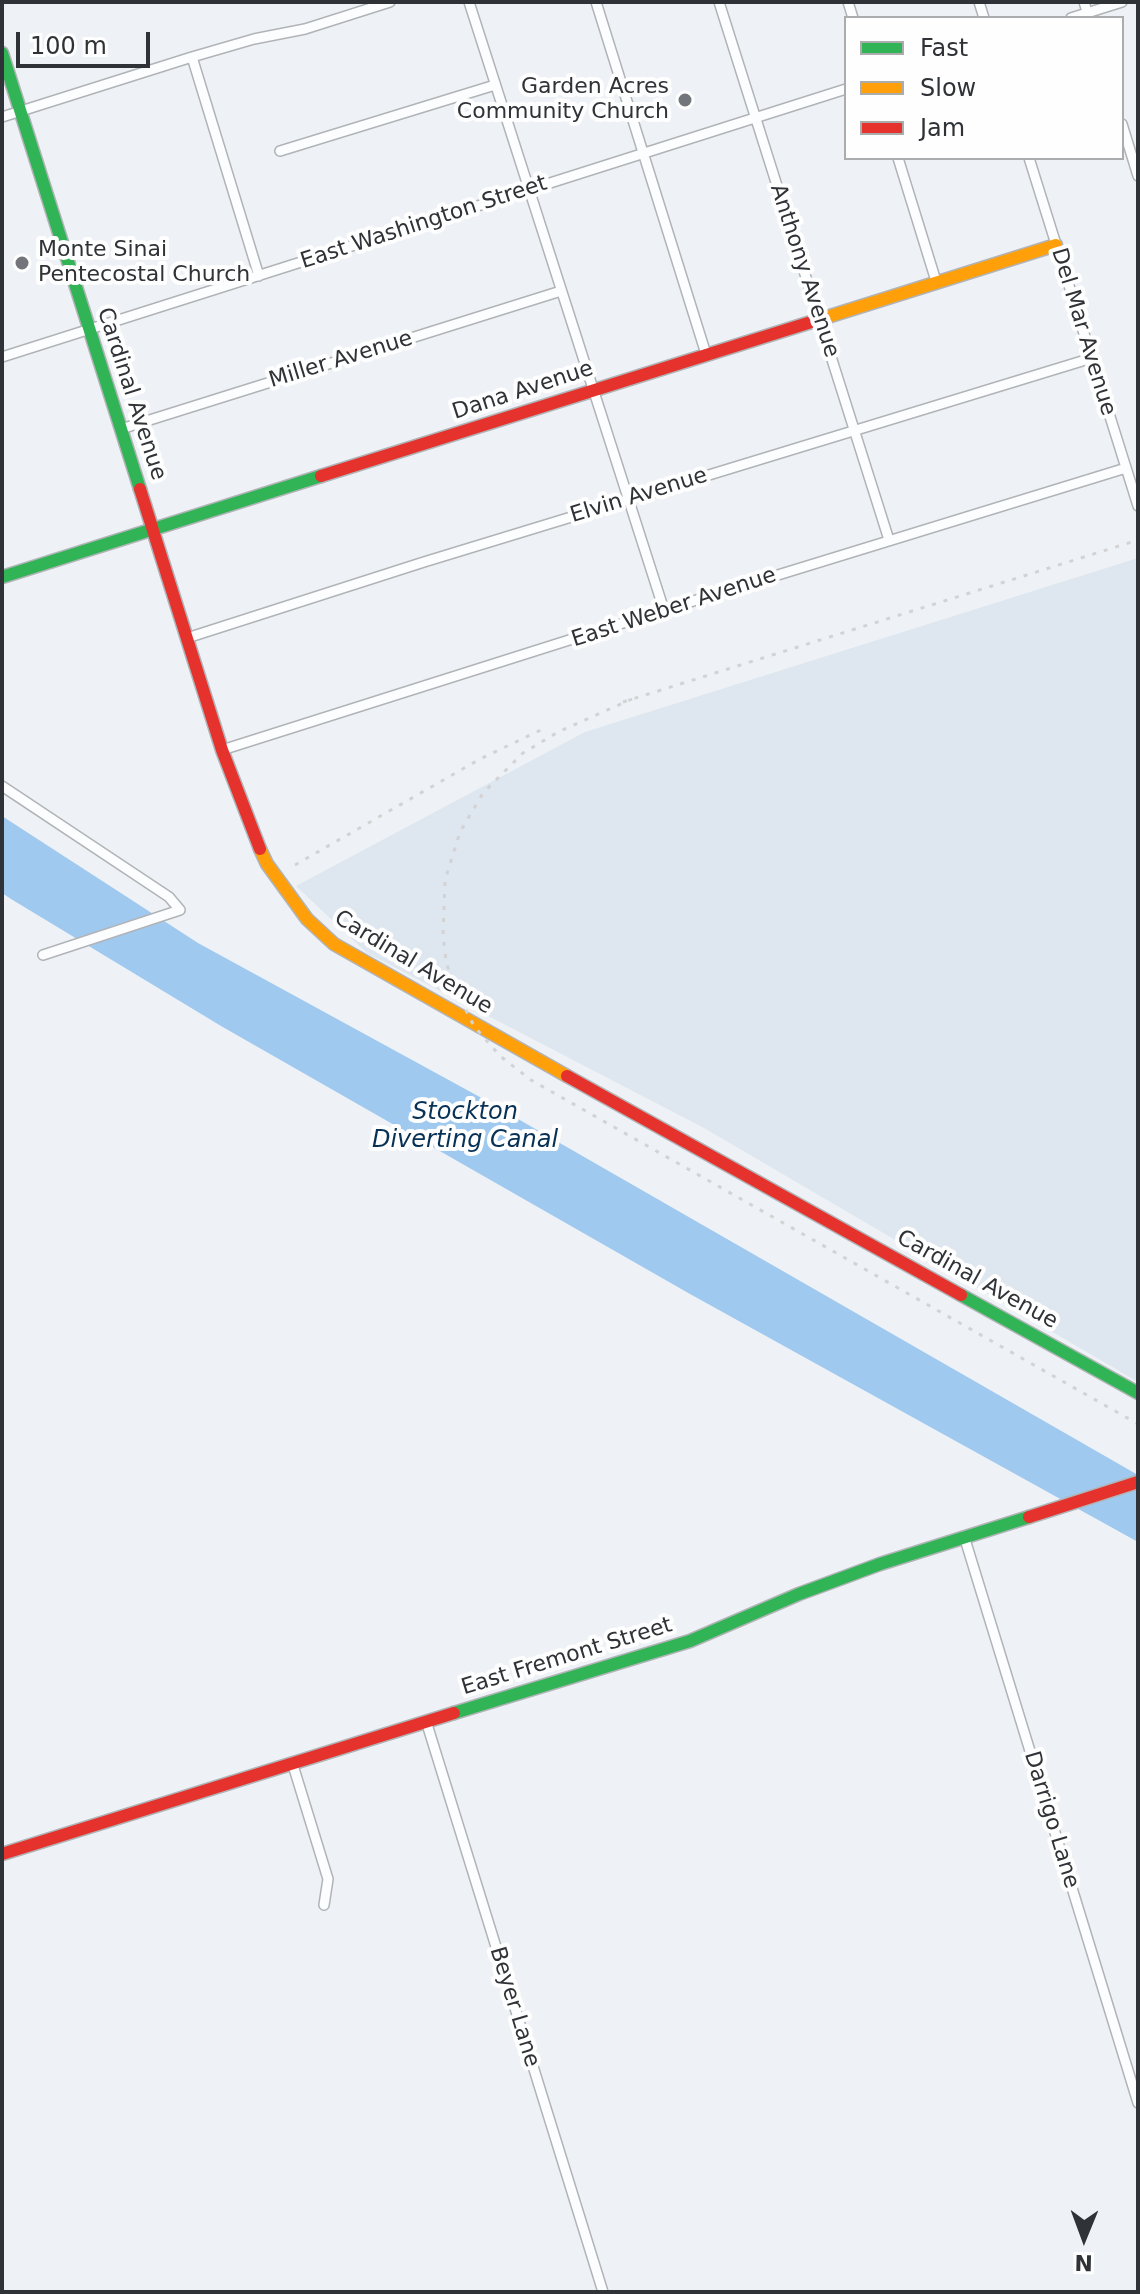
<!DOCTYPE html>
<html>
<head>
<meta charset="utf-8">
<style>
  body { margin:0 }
  #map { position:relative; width:1140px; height:2294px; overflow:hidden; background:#eef2f6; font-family:"DejaVu Sans",sans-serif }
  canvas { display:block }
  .frame { position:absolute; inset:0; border:4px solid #2f3236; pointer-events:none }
  .legend { position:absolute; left:844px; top:16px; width:280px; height:144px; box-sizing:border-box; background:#fefefe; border:2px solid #abacae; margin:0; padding:10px 14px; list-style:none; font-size:24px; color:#2f3236 }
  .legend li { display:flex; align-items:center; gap:16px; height:40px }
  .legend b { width:40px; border:2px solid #abacae }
  .north { position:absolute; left:1044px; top:2198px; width:80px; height:80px; -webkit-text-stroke:6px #fefefe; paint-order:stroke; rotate:181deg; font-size:22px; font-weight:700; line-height:32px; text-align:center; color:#2f3236 }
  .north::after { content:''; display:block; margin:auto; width:28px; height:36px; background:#2f3236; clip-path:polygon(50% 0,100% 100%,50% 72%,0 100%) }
  .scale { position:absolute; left:16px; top:32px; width:134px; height:36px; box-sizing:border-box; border:4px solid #2f3236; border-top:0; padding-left:10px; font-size:24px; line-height:28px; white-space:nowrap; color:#2f3236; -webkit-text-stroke:6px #fefefe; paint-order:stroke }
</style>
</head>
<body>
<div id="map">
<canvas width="1140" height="2294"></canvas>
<div class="frame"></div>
<ul class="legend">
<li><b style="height:10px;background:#30b455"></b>Fast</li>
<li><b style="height:10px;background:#ff9f0a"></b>Slow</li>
<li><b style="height:10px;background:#e5322d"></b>Jam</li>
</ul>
<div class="north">N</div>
<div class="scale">100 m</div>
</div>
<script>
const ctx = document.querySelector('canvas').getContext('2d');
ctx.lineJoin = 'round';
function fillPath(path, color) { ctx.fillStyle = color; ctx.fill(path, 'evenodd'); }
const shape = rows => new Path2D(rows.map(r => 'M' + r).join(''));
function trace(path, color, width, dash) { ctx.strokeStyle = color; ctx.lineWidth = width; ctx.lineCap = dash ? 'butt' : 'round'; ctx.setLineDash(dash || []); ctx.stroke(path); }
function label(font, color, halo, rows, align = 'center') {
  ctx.font = font + ' "DejaVu Sans",sans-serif'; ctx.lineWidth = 8; ctx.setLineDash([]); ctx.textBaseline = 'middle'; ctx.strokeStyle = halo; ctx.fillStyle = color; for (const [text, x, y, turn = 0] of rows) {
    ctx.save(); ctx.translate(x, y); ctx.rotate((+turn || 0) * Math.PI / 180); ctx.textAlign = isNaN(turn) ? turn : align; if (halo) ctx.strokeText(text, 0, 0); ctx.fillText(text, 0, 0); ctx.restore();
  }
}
fillPath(shape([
  [1138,558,1138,1382,704,1128,367,953,296,886,585,732]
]), '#dee6ef');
fillPath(shape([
  [2,816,198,943,478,1096,1138,1475,1138,1542,690,1294,221,1026,11,899,2,893]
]), '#a0c9f0');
const street = shape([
  [469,2,664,610],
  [596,2,706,354],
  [719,2,889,540],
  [848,2,853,18],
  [979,2,984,18],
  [1084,2,1089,18],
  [1071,18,1122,2],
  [192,57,259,276],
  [2,117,192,57,254,39,305,29,390,2],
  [1122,124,1138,176],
  [280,151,495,85],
  [898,158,936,281],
  [1029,158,1138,506],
  [2,357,846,89],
  [121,429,561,291],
  [187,638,424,562,1092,358],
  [222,750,664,610,1126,468],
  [2,786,169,897,180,910,43,955],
  [964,1536,1138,2103],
  [426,1721,603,2292],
  [292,1762,328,1879,324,1905]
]);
const fast = shape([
  [2,53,140,489],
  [2,577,321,476],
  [961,1295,1138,1393],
  [454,1713,690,1641,799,1594,880,1564,1029,1517]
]);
const slow = shape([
  [824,318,1056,245],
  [260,849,267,864,307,919,334,944,567,1076]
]);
const jam = shape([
  [321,476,824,318],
  [140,489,222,750,260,849],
  [567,1076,961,1295],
  [1029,1517,1138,1482],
  [2,1854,454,1713]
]);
trace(street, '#b1b4b7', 12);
trace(fast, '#b1b4b7', 15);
trace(slow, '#b1b4b7', 15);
trace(jam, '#b1b4b7', 15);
trace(street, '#fcfdfe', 9);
trace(fast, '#30b455', 12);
trace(slow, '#ff9f0a', 12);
trace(jam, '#e5322d', 12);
trace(shape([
  [632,699,558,732,523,753,483,793,460,832,445,880,443,934,446,961,454,987,474,1026,500,1056,531,1080,1138,1424],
  [623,702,1138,540],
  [295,865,480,759,543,729]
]), '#d3d3d5', 3, [4, 8]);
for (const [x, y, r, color] of [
  [685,100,8,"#727579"],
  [22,263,8,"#727579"]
]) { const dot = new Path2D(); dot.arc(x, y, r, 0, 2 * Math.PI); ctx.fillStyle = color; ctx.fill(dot); trace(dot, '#fefefe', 3); }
label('22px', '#2f3236', '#fefefe', [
  ["Garden Acres",669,87],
  ["Community Church",669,112],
  ["Monte Sinai",38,250,"left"],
  ["Pentecostal Church",38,275,"left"]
], 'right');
label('22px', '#2f3236', '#fefefe', [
  ["East Washington Street",424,223,-18],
  ["Anthony Avenue",804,271,72],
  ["Del Mar Avenue",1083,332,73],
  ["Miller Avenue",341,360,-17],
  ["Dana Avenue",523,391,-18],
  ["Cardinal Avenue",131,394,72],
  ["Elvin Avenue",639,496,-17],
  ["East Weber Avenue",674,608,-18],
  ["Cardinal Avenue",413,963,31],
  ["Cardinal Avenue",977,1280,29],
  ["East Fremont Street",567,1657,-17],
  ["Darrigo Lane",1051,1820,73],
  ["Beyer Lane",514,2007,73]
]);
label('italic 24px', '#073255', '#fefefe', [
  ["Stockton",465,1113],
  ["Diverting Canal",465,1141]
]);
</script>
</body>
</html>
